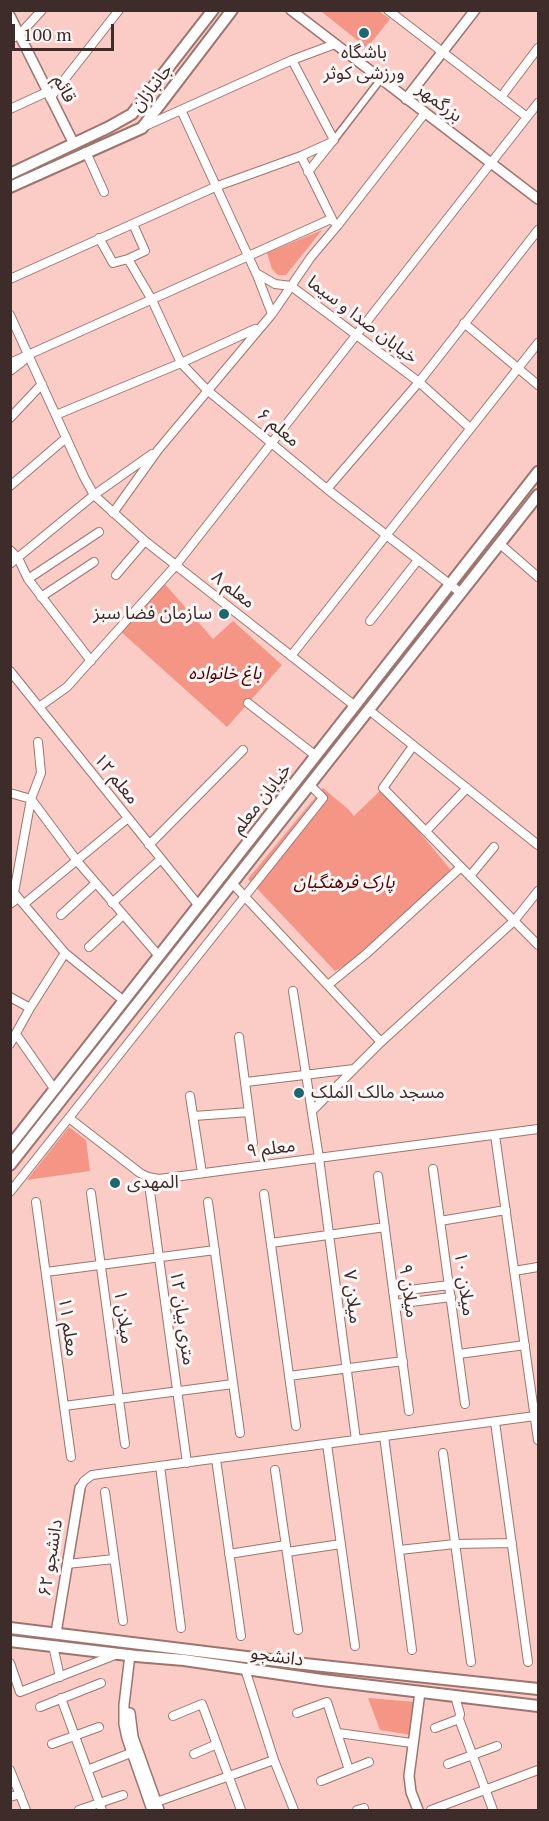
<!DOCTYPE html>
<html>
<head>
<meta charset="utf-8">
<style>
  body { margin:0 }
  #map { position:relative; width:549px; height:1821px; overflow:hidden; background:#faccc5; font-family:"PT Serif",serif }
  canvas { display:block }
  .frame { position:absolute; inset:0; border:12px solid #3d2c29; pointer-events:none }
  .scale { position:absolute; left:12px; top:24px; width:102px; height:27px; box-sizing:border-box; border:3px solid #3d2c29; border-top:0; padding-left:8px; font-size:18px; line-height:21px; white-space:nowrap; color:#3d2c29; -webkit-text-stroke:4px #fdf8f7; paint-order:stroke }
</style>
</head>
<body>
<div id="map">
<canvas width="549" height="1821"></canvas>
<div class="frame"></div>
<div class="scale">100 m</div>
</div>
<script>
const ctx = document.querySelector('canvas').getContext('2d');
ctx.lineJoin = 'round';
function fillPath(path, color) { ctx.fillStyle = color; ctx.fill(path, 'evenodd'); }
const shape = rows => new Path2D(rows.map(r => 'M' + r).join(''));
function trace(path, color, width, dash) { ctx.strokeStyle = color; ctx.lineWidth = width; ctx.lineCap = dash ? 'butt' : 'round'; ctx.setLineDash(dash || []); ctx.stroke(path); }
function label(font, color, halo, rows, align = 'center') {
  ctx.font = font + ' "PT Serif","Noto Sans Arabic",serif'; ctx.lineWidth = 6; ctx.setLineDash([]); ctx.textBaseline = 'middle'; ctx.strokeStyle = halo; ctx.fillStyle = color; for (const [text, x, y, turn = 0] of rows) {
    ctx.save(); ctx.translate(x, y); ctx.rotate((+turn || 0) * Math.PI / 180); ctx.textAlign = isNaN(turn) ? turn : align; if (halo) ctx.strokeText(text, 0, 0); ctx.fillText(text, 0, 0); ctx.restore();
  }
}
fillPath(shape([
  [323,11,379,11,390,19,367,48,322,12],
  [322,230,286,275,278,275,272,269,267,253],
  [164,583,213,639,233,621,282,665,227,727,119,630],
  [323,788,348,809,354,816,383,788,454,874,366,954,335,971,248,879],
  [69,1127,86,1140,90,1171,27,1180],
  [368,1698,415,1702,411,1735,380,1730]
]), '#f59586');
const pedestrian = shape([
  [334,140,381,79]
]);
const minor = shape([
  [388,10,527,117],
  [10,39,19,35,42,10],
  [292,60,334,140,332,142],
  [501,97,538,48],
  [50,98,119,10],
  [10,109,47,92],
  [181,110,256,273,275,284,291,286,419,382,470,428],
  [143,127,292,60,335,44],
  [86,152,104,192],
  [301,156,333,221],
  [308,172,331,143],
  [99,238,113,263,128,259,145,251,133,224],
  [128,259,152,300,181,363,207,390,327,489,461,593],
  [257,275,272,314],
  [10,279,215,187,301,156,332,142],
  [10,315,84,477,94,495,145,541,355,706],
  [464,323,538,385],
  [10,363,331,219],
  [10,371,23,361],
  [56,415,181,363,255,329],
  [10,418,42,384],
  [10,486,66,438],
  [327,489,419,382,538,230],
  [113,513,158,450,272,314,311,257,338,225,425,113],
  [500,544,538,577],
  [10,550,18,558,28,579,91,661],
  [10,564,94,495,152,454],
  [116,575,145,541],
  [28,579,99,532],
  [41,597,94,562],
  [370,621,418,560],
  [291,656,538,343],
  [10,671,199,906],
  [248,703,316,756],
  [39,707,67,687,176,565,538,103],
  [369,710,538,845],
  [413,746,383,788,538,945],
  [10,793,31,799],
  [31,799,77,861,159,956],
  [426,831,467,788],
  [149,845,243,750],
  [470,876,494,847],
  [232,883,381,1042],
  [10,888,65,953,124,1001],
  [14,893,31,799,41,773,38,742],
  [112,903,161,859],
  [10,904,18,898],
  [24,904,128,818],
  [61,915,96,883],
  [89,947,123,915],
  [328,985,366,954,461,867],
  [293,991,319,1158,356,1440],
  [10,997,30,1008],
  [16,1034,55,1090],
  [239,1037,253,1143],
  [10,1044,30,1008,65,953],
  [246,1082,354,1069],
  [190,1096,202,1173],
  [312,1111,381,1042,514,921,538,891],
  [194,1116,249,1112],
  [69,1118,140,1173,148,1177,159,1179,538,1129],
  [495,1135,538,1440],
  [433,1169,465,1404],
  [378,1176,409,1411],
  [148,1177,187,1463],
  [10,1192,323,798,310,785],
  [91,1193,125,1444],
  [264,1194,296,1426],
  [36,1202,71,1457],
  [208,1202,240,1433],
  [440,1221,506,1210],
  [271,1243,385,1227],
  [514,1271,538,1267],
  [46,1272,215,1250],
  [393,1292,449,1285],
  [395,1304,451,1297],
  [459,1354,525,1345],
  [289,1376,403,1361],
  [64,1406,233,1384],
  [495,1422,528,1662],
  [384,1436,412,1650],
  [327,1444,355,1646],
  [443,1453,471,1662],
  [216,1459,241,1636],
  [160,1466,181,1628],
  [275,1470,298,1630],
  [80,1488,84,1481,92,1475,535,1416],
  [105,1492,123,1621],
  [399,1550,455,1544,512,1543],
  [287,1552,341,1544],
  [229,1554,286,1545],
  [67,1564,114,1559],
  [53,1646,60,1677],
  [10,1663,20,1692,115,1655],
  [245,1669,274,1760,294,1810],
  [455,1696,460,1714,459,1719,493,1810],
  [61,1698,102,1810],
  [40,1707,101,1683],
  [297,1713,327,1702,349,1770],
  [173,1716,202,1704,241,1810],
  [435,1728,459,1719],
  [338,1733,412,1743],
  [52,1744,99,1727],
  [194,1754,217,1744],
  [448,1764,497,1746],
  [10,1770,26,1810],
  [87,1770,136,1751],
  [321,1781,369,1762],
  [10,1797,20,1794],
  [151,1804,274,1760],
  [79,1810,123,1795],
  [357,1810,364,1808],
  [431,1810,538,1770]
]);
const tertiary = shape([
  [291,10,538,199],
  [10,16,74,144],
  [406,99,475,10],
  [56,1633,80,1488],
  [130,1655,124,1705,124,1724,127,1738,152,1810],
  [130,1713,133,1737,159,1810],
  [418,1810,411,1792,409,1776,420,1692]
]);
const secondary = shape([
  [10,174,109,127,132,114,213,10],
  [10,187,142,128,232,10],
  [10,1146,538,472],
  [10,1165,538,495],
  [10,1628,295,1663,538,1689],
  [10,1641,136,1656,184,1660,322,1680,538,1706]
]);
trace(pedestrian, '#9e756e', 9);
trace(minor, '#9e756e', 10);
trace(tertiary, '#9e756e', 12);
trace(secondary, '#9e756e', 14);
trace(pedestrian, '#fff', 6);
trace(minor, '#fff', 8);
trace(tertiary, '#fff', 9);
trace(secondary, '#fff', 10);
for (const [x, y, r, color] of [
  [364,33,6,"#1d6772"],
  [224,614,6,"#1d6772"],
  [299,1093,6,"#1d6772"],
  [115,1183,6,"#1d6772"]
]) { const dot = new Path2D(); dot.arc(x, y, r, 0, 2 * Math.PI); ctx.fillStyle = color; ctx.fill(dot); trace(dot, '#fdf8f7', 2); }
label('18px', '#3d2c29', '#fdf8f7', [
  ["باشگاه",364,53,"center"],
  ["ورزشی کوثر",364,74,"center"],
  ["سازمان فضا سبز",212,614,"right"],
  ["مسجد مالک الملک",311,1093],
  ["المهدی",127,1183]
], 'left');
label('18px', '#3d2c29', '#fdf8f7', [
  ["جانبازان",152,88,-52],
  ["قائم",64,89,63],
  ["بزرگمهر",439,103,37],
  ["خیابان صدا و سیما",362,320,37],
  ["معلم ۶",278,428,40],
  ["معلم ۸",233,590,38],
  ["معلم ۱۲",116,779,51],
  ["خیابان معلم",262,799,-52],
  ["معلم ۹",271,1149,-7],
  ["میلان ۱۰",464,1284,82],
  ["میلان ۹",408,1291,82],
  ["میلان ۷",352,1297,83],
  ["میلان ۱",123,1317,82],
  ["۱۲ متری بیان",182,1318,82],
  ["معلم ۱۱",68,1327,82],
  ["دانشجو ۶۲",51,1558,-81],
  ["دانشجو",277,1657,8]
]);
label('italic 18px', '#560000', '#fdf8f7', [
  ["باغ خانواده",225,674],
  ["پارک فرهنگیان",344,883]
]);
</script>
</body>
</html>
